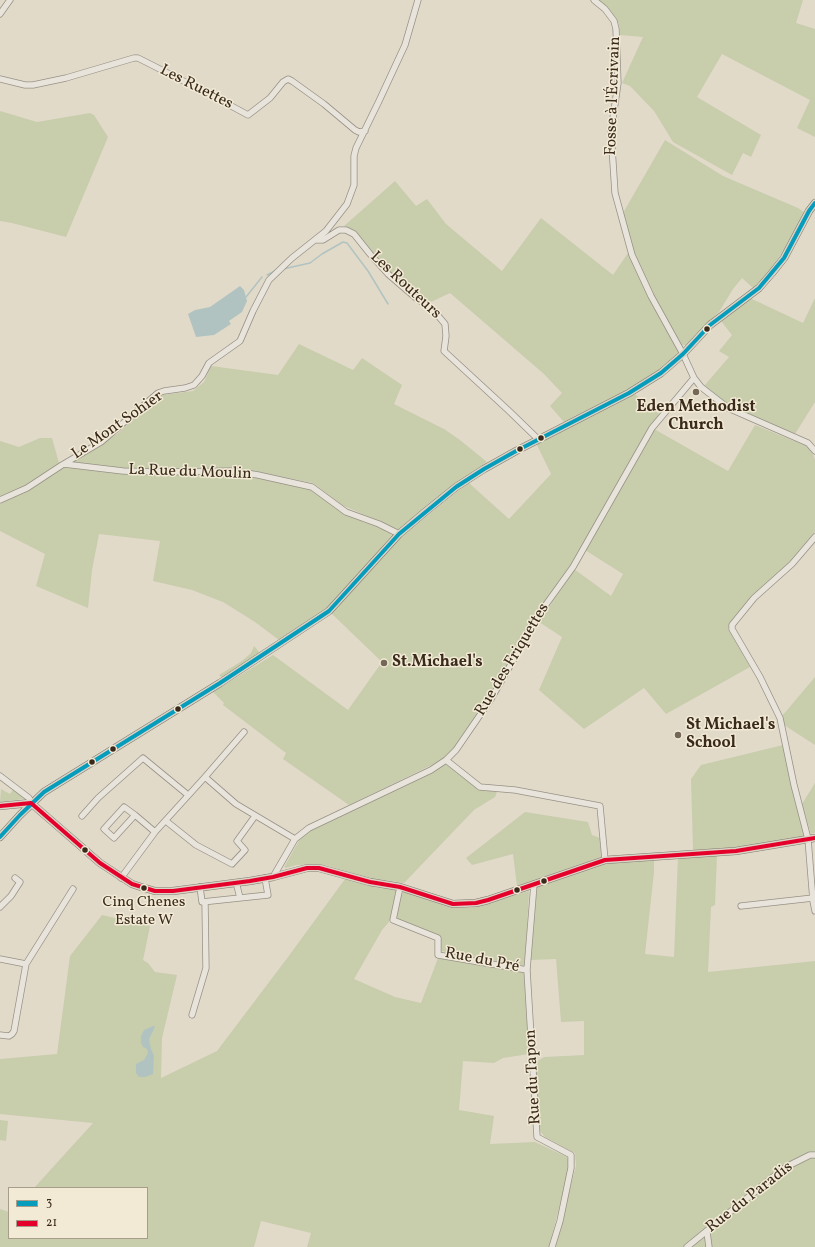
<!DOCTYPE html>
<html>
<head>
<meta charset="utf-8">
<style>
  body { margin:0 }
  #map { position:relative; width:815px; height:1247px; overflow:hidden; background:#e1dac9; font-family:Vollkorn,serif }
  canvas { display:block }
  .legend { position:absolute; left:8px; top:1187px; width:140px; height:52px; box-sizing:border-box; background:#f2ead5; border:1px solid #a89d8b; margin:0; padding:5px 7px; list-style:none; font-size:12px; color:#392a1b }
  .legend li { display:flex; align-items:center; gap:8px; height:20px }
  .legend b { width:20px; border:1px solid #a89d8b }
</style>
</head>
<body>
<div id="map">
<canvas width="815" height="1247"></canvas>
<ul class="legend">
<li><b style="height:5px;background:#069cbc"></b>3</li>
<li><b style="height:5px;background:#e4002b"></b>21</li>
</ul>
</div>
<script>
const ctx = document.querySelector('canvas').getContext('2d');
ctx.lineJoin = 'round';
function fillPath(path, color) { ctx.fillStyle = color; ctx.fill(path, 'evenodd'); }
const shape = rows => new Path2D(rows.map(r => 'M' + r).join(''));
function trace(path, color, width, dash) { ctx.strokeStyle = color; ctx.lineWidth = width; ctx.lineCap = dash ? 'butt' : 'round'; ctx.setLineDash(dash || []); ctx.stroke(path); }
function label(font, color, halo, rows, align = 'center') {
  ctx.font = font + ' Vollkorn,serif'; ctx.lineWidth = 3; ctx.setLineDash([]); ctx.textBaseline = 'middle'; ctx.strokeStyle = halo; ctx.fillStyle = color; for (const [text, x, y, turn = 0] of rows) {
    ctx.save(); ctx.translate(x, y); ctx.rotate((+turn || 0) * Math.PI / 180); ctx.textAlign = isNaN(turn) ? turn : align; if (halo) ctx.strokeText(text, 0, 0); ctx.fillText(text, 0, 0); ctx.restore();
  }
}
fillPath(shape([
  [599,0,803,0,796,23,815,29,815,137,797,128,810,100,722,54,697,97,761,135,751,157,743,153,732,175,673,142,654,111,630,86,622,83,643,37,620,35,619,24,616,18],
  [0,111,37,122,90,113,94,115,108,137,66,237,12,223,0,221],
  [665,140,723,176,798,208,804,212,788,244,768,273,753,288,742,278,733,289,719,312,686,345,681,345,657,304,634,255,623,213],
  [395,181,416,206,427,199,446,224,502,271,541,218,613,275,628,253,659,317,680,352,656,374,622,393,564,422,550,406,562,393,544,374,450,293,431,302,422,300,390,272,369,249,354,230,344,226],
  [750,298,803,323,815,298,815,402,795,434,731,407,704,386,729,357,719,351,732,335,721,321],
  [299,344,353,370,362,358,402,385,394,404,444,429,460,440,487,462,447,491,401,529,396,529,342,505,313,483,252,471,231,468,148,469,112,468,73,462,117,434,153,401,163,395,193,391,204,382,211,366,278,375],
  [635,394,660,415,579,553,564,576,540,607,490,699,448,756,438,762,349,805,283,759,286,753,223,705,224,703,213,692,273,655,348,710,382,662,331,613,401,537,459,490,469,483,509,519,551,474,536,443],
  [755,425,811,448,815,460,815,532,790,562,764,585,731,623,728,629,750,667,666,714,644,688,584,729,539,690,562,637,539,622,574,569,611,596,623,574,585,550,654,429,728,471],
  [40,438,52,438,59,463,23,487,0,498,0,441,19,447],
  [64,467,142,475,234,474,256,477,309,489,346,513,363,522,381,527,392,535,330,607,279,640,255,622,223,602,192,590,153,581,160,541,99,534,92,570,88,608,36,586,45,554,0,531,0,504,27,490],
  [254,646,260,653,222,678,219,675,242,661,251,653],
  [815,677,815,745,784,725,782,716],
  [783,745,805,836,735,848,693,850,691,779,701,765],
  [446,764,478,789,497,792,495,797,474,810,404,883,363,877,329,866,314,864,297,865,286,868,284,867,300,839,310,830],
  [815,783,815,833,811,834,802,804],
  [14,788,23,795,24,799,0,802,1,789,10,794],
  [525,812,588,822,592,835,600,838,601,857,517,886,513,854,472,865,466,858],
  [717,855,715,905,711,907,708,972,815,961,815,1152,812,1153,755,1189,683,1247,554,1247,576,1166,575,1153,545,1137,540,1131,535,1063,544,1057,584,1055,584,1021,561,1022,556,959,530,960,537,887,607,863,654,858,654,872,645,954,674,957,678,856],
  [345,879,378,888,395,890,397,893,389,922,382,930,354,979,395,997,421,1003,438,958,524,973,529,1054,503,1058,494,1063,463,1061,459,1110,494,1116,490,1144,535,1142,567,1157,570,1165,549,1247,307,1247,311,1233,261,1221,254,1247,0,1247,0,1209,9,1212,9,1238,147,1238,147,1188,34,1188,93,1123,0,1114,0,1059,57,1054,70,956,102,915,150,926,143,960,148,963,155,972,177,975,162,1038,161,1078,217,1051,288,957],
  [529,891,525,966,441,951,439,936,394,919,400,895,404,892,453,908,471,908],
  [0,1120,8,1121,6,1141,0,1140],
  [815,1156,815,1247,710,1247,710,1235,712,1229,782,1172,810,1157],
  [705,1237,706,1239,707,1247,691,1247]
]), '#c8cdac');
fillPath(shape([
  [240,286,244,290,247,301,242,312,229,321,231,324,214,335,196,337,188,314,195,310,210,307],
  [153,1026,155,1027,149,1039,151,1049,154,1056,153,1074,145,1077,139,1077,136,1073,136,1064,144,1060,148,1053,147,1049,143,1047,141,1043,141,1036,144,1030]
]), '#b1c3c1');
trace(shape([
  [283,269,310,263,322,254,343,242,347,243,368,271,388,304],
  [267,275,275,271],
  [246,297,262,277]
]), '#b1c3c1', 1.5);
const minor = shape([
  [594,0,605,9,614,21,616,29,618,83,611,132,615,193,632,255,651,296,683,354,694,378,701,387,728,408,808,443,815,451],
  [0,14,10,0],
  [0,79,25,85,33,85,66,78,134,58,138,58,211,95,248,115,270,98,283,82,288,79,292,81,324,104,355,130,359,132,365,131],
  [316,240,323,240,339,230,346,230,354,234,370,254,388,274,416,298,434,311,445,324,446,336,444,351,508,410,538,439],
  [64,464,123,471,161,472,234,471,258,475,312,487,346,512,379,524,399,534],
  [0,500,27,488,62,465,101,442,158,393,164,391,185,388,194,385,202,376,209,363,240,341,253,311,269,280,292,258,326,231,347,204,354,185,354,156,356,148,379,101,405,45,418,0],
  [815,537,792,564,754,598,732,625,732,629,760,677,780,718,794,785,808,839,813,901,815,911],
  [446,760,480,787,515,790,600,806,605,860],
  [0,776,29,798,31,803],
  [205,777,244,732],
  [135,815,114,838,104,829,124,807,135,815,155,832],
  [82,816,98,798,143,758,188,795],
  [166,821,196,845,232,864,245,850,237,841,255,816],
  [273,877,295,839,309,828,431,770,446,760,456,750,491,699,542,610,573,567,652,428,694,378],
  [121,878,155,832,205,777,236,804,295,839],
  [534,884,527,970,537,1137,571,1155,571,1168,560,1221,552,1247],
  [237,886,240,898],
  [200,887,202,902,268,895,265,878],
  [400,887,393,920,438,938,438,955,527,970],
  [741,906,813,898],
  [0,907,11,896,20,882,15,878],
  [0,959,26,964,14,1031,12,1034,9,1036,0,1035],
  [26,964,73,889],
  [192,1015,206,968,205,902],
  [707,1232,709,1247],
  [687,1247,778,1173,786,1167,810,1155,815,1155]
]);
const major = shape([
  [31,803,100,863,132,884,141,887,155,891,173,891,250,881,273,877,307,868,319,868,370,882,400,887,453,904,476,903,488,900,605,860,736,851,815,838],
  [0,806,31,803],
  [0,837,20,815,44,792,220,683,329,611,399,534,425,512,456,487,484,469,516,451,629,393,661,373,683,354,710,325,759,288,772,273,784,258,809,211,815,203]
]);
trace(minor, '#979186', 7);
trace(major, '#7f796f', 8);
trace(minor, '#e8e4db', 5.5);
trace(major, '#dbd4c6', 7);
trace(shape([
  [0,837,20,815,44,792,220,683,329,611,399,534,456,487,484,469,516,451,629,393,661,373,683,354,710,325,759,288,784,258,809,211,815,203]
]), '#069cbc', 4);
trace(shape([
  [0,806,31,803,100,863,132,884,155,891,173,891,250,881,273,877,307,868,319,868,370,882,400,887,453,904,476,903,488,900,605,860,736,851,815,838]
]), '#e4002b', 4);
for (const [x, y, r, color] of [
  [707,329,3.5,"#392a1b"],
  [696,392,4,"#746858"],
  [541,438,3.5,"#392a1b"],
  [520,449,3.5,"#392a1b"],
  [384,663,4,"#746858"],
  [178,709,3.5,"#392a1b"],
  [678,735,4,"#746858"],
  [113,749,3.5,"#392a1b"],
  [92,762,3.5,"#392a1b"],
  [85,850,3.5,"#392a1b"],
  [544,881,3.5,"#392a1b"],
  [144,888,3.5,"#392a1b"],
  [517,890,3.5,"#392a1b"]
]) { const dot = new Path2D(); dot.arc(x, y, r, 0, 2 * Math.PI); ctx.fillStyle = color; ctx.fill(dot); trace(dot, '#f2ead5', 1.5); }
label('15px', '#392a1b', '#f2ead5', [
  ["Cinq Chenes",144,903],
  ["Estate W",144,921]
]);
label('16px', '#392a1b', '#f2ead5', [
  ["Les Ruettes",196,88,27],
  ["Fosse à l'Écrivain",614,96,-88],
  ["Les Routeurs",405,286,43],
  ["Le Mont Sohier",118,426,-35],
  ["La Rue du Moulin",190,473,2],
  ["Rue des Friquettes",513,660,-59],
  ["Rue du Pré",482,961,11],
  ["Rue du Tapon",534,1077,-93],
  ["Rue du Paradis",750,1198,-38]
]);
label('bold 16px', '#392a1b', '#f2ead5', [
  ["Eden Methodist",696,408,"center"],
  ["Church",696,426,"center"],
  ["St.Michael's",392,663],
  ["St Michael's",686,726],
  ["School",686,744]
], 'left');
</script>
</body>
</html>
